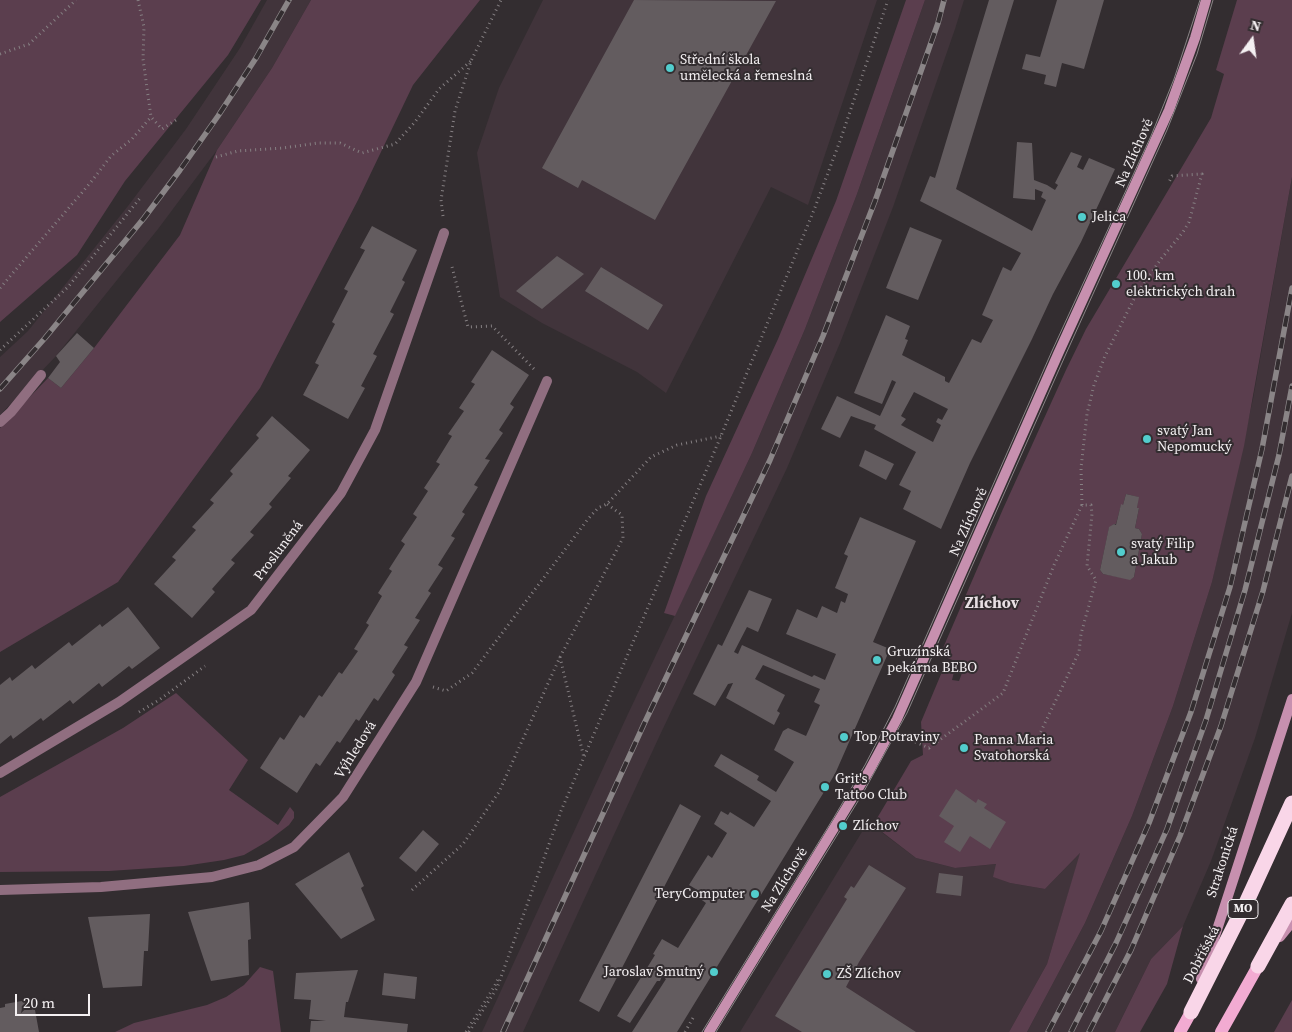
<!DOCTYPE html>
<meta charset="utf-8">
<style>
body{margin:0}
#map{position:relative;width:1292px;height:1032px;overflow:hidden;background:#332d30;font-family:"Source Serif 4",serif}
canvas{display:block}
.north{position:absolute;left:1227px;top:15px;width:50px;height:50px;-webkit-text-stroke:4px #332d30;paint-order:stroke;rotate:14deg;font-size:14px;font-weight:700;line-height:20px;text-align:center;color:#f4f0f2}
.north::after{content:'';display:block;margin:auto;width:18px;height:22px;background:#f4f0f2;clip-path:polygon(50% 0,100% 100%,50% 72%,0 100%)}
.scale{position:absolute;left:15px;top:994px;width:75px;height:22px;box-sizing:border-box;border:2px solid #f4f0f2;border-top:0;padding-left:6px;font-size:15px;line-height:18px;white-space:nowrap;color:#f4f0f2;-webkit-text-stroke:4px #332d30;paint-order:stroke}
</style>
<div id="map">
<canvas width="1292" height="1032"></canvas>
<div class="north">N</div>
<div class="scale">20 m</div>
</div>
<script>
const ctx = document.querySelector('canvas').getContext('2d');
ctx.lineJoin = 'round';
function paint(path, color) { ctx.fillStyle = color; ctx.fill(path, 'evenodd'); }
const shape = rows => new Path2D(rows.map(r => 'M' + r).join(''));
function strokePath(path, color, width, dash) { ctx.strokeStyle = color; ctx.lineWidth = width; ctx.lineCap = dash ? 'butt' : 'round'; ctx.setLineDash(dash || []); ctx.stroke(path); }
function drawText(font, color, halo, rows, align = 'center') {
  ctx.font = font + ' "Source Serif 4",serif'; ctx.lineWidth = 4; ctx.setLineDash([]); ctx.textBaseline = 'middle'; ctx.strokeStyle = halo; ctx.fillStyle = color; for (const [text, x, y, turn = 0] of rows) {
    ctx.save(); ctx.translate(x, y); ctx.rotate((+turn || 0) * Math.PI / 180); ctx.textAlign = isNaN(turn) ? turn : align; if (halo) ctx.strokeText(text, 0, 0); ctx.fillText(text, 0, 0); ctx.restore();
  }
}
paint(shape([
 [267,0,311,0,272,68,217,150,158,229,56,356,0,415,0,357,28,331,128,206,186,129,240,48],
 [543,0,877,0,808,205,771,187,666,393,637,372,542,323,500,297,477,153,499,88],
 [925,0,964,0,955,29,893,207,840,343,787,468,659,737,523,1032,482,1032,627,716,752,453,805,329,857,194],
 [1292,177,1292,613,1255,738,1211,861,1183,926,1151,959,1115,1032,1027,1032,1085,923,1132,816,1173,706,1212,582,1253,399],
 [868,822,916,858,955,868,997,864,994,877,1010,883,1045,889,1081,852,1047,964,1009,1032,740,1032]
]), '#41343b');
paint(shape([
 [0,0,261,0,228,55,125,181,77,255,0,322],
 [311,0,480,0,413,85,358,200,260,388,118,582,0,652,0,428,48,378,61,388,94,348,180,235,217,150,272,68],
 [906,0,925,0,857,194,805,329,752,453,675,616,664,613,706,496,778,339,836,201],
 [1237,0,1292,0,1292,177,1244,446,1212,582,1173,706,1132,816,1085,923,1027,1032,1009,1032,1047,964,1080,853,1045,889,1010,883,993,877,996,864,955,868,916,858,873,825,911,761,923,755,921,722,944,667,954,672,952,680,959,681,965,665,940,655,1003,509,1066,370,1086,329,1211,118,1224,74,1216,70],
 [1126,494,1138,497,1137,508,1139,508,1135,528,1139,529,1142,534,1134,577,1130,579,1103,574,1100,570,1109,528,1114,524,1116,524,1121,505,1123,505],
 [176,693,248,760,229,790,278,825,290,807,294,812,294,818,289,825,268,841,244,855,224,860,184,866,109,871,0,872,0,797,123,728],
 [1183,926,1167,984,1140,1032,1115,1032,1151,959],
 [260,967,273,971,281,1032,115,1032,134,1023,207,1005,226,997,244,985],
 [1292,1000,1292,1032,1274,1032]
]), '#5b3e4e');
paint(shape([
 [634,0,776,1,655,220,582,180,578,188,542,168],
 [989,0,1014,0,956,189,1032,231,1046,200,1041,197,1043,192,1035,189,1035,200,1013,198,1017,142,1032,143,1034,180,1047,185,1055,190,1058,185,1055,183,1071,152,1082,156,1077,167,1083,170,1089,158,1115,169,1081,242,1053,294,1032,339,970,463,941,529,903,509,911,491,899,485,916,452,874,429,876,425,851,416,840,438,821,429,837,396,880,416,896,382,892,380,882,404,854,393,886,315,910,326,905,339,908,340,902,355,945,377,945,381,949,383,972,339,981,343,993,320,982,315,1003,267,1011,271,1021,253,920,201,930,176,935,178],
 [914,392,948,409,942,420,938,418,936,422,941,425,933,442,901,425,906,419,901,416],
 [1057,0,1104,0,1084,69,1062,63,1056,87,1044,84,1046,75,1022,69,1026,54,1040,57],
 [372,226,417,250,402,280,405,282,390,312,394,314,373,354,377,356,361,386,365,388,348,419,303,395,319,365,315,363,335,324,332,322,348,291,344,289,365,250,360,248],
 [910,227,942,240,918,300,886,288],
 [557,256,584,274,542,309,516,291],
 [601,267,663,305,648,330,585,291],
 [77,333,94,348,61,388,48,378,60,362,56,356],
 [492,350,529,375,510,404,514,407,499,430,503,433,485,459,490,460,474,485,478,487,462,512,465,514,451,536,455,538,438,565,443,568,428,591,431,593,415,618,420,620,404,645,408,647,392,672,395,675,378,701,374,698,359,721,356,719,340,743,337,741,320,766,316,763,297,793,260,768,280,737,284,740,300,715,304,718,319,695,322,697,339,672,342,674,358,651,354,649,369,625,366,623,382,596,378,593,392,571,389,569,405,544,401,541,417,517,413,514,428,491,424,488,440,464,436,462,452,436,448,434,464,411,459,408,475,384,471,382],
 [272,416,310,450,288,476,291,478,269,504,272,507,250,532,254,535,231,560,235,563,212,589,215,592,192,618,154,584,176,560,172,557,196,530,192,527,214,503,210,500,233,474,230,471,259,438,256,435],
 [865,450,894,464,886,480,859,466],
 [1126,494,1139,497,1137,508,1139,508,1135,528,1139,529,1142,534,1134,577,1130,580,1103,574,1100,570,1109,527,1114,524,1116,525,1121,504,1123,505],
 [860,517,916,541,873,642,890,649,835,774,677,1032,632,1032,666,979,662,976,660,981,657,981,630,1023,617,1016,655,955,653,954,662,939,678,948,706,903,699,898,699,891,689,885,708,855,712,858,727,833,714,824,721,811,728,815,730,812,754,827,771,801,714,766,721,754,759,776,757,780,776,792,794,762,774,750,783,731,788,728,806,736,820,705,814,702,820,689,763,665,755,679,785,695,777,711,780,713,774,725,726,698,733,683,728,684,715,706,693,694,718,644,722,646,749,590,772,599,758,632,747,627,734,652,738,654,742,645,812,677,814,675,825,680,836,654,786,634,797,609,817,618,822,606,837,613,841,601,845,603,848,594,835,588,848,556,844,554],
 [128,607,160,648,132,669,129,666,102,687,99,683,73,704,70,700,43,721,41,718,13,739,11,735,0,744,0,685,10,677,12,681,32,665,35,669,69,642,72,646,100,624,102,627],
 [956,789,976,803,978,799,987,804,984,808,1006,822,990,849,970,836,960,852,944,842,954,826,939,816],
 [680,804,701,816,599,1012,579,1001],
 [423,830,439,844,416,872,399,858],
 [349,852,364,886,361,888,375,920,341,939,295,884],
 [869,865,906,888,859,962,846,987,916,1032,802,1032,775,1016,847,899,844,897,851,886,854,888],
 [939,873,963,876,961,896,936,893],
 [249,902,251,939,248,940,249,975,211,981,188,912],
 [150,914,148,951,144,951,142,986,103,988,88,917],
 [358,970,348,1002,346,1002,344,1017,408,1024,407,1032,310,1032,311,1021,326,1021,309,1019,311,1000,294,999,296,973],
 [384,973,417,977,415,999,382,995],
 [33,999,39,1032,0,1032,0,1008,5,1007,5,1004]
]), '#635c5f');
strokePath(shape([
 [138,0,144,27,143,59,151,117,162,129,176,120],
 [0,54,29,44,76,0],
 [216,157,238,151,283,148,318,143,340,143,362,153,395,144,415,122,439,89,471,61],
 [443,216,441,200,455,111,471,61,501,0],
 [452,267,468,327,492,326,534,369],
 [0,288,91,182,111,156,132,139,151,117],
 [0,350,68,287,141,197],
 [1082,505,1081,468,1087,414,1094,385,1105,356,1136,295,1161,259,1183,232,1189,222,1202,174,1172,176,1169,182,1167,182],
 [560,657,584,758],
 [942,664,943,662,956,667],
 [433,687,446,691,472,673,588,519,598,508,607,504,651,457,677,445,721,436],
 [139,712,159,700,205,666],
 [906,738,929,748,1003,693,1054,565,1082,505,1091,505,1092,514,1087,566,1096,580,1081,634,1079,652,1033,748],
 [412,890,463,844,499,792,560,657,623,538,622,515,607,504],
 [466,1032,494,987,499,977],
 [469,1032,497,988,561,811,721,436,814,210,840,141,888,0],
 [685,1032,693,1018]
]), '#868083', 3, [1, 4]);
strokePath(shape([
 [0,422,11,412,41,375]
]), '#906e80', 10);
strokePath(shape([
 [0,773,119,702,251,610,341,493,375,430,444,233],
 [0,890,101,887,212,877,259,865,294,847,343,797,416,682,547,381]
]), '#906e80', 10);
strokePath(shape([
 [1280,937,1292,922],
 [1201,979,1292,699],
 [709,1032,869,771,897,719,1058,354,1169,110,1195,38,1206,0]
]), '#c790af', 10);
strokePath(shape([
 [1180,1032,1191,1012],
 [1221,1032,1258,966]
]), '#f2abd2', 12);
strokePath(shape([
 [1258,966,1292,904],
 [1191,1012,1247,901,1292,803]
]), '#f9d6e8', 15);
strokePath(shape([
 [702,1032,833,819,865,765,895,707,1052,351,1151,136,1174,79,1200,0],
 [716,1032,863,793,907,713,1065,356,1167,130,1197,54,1213,0]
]), '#8a8587', 1);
const rail = shape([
 [0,389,45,338,144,218,180,170,218,116,256,58,289,0],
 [503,1032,644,724,770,460,823,336,875,201,938,23,944,0],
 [1048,1032,1101,931,1149,823,1191,712,1230,587,1262,449,1292,288],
 [1071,1032,1116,943,1167,829,1206,720,1245,590,1279,455,1292,386],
 [1089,1032,1131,950,1180,836,1221,726,1263,591,1292,476]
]);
strokePath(rail, '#8a8587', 5.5);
strokePath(rail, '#332d30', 4, [11]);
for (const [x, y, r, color] of [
 [670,68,5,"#52cdcd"],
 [1082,217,5,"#52cdcd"],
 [1116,284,5,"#52cdcd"],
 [1147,439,5,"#52cdcd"],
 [1121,552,5,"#52cdcd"],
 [877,660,5,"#52cdcd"],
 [844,737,5,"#52cdcd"],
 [964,748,5,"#52cdcd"],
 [825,787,5,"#52cdcd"],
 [843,826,5,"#52cdcd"],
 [755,894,5,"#52cdcd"],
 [714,972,5,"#52cdcd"],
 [827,974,5,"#52cdcd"]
]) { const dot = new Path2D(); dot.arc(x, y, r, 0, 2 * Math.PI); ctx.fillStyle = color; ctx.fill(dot); strokePath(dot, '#332d30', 2); }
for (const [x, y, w] of [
 [1243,909,30]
]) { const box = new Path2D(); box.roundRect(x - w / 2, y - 9.5, w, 19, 4); ctx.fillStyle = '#332d30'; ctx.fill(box); strokePath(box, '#f4f0f2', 1); }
drawText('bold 12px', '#f4f0f2', null, [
 ["MO",1243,909]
]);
drawText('14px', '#f4f0f2', '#332d30', [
 ["Střední škola",680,60],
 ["umělecká a řemeslná",680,76],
 ["Jelica",1092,217],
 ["100. km",1126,276],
 ["elektrických drah",1126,292],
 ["svatý Jan",1157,431],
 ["Nepomucký",1157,447],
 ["svatý Filip",1131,544],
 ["a Jakub",1131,560],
 ["Gruzínská",887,652],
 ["pekárna BEBO",887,668],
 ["Top Potraviny",854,737],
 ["Panna Maria",974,740],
 ["Svatohorská",974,756],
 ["Grit's",835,779],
 ["Tattoo Club",835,795],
 ["Zlíchov",853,826],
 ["TeryComputer",745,894,"right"],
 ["Jaroslav Smutný",704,972,"right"],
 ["ZŠ Zlíchov",837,974]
], 'left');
drawText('14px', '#f4f0f2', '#332d30', [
 ["Na Zlíchově",1135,153,-66],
 ["Na Zlíchově",969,522,-66],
 ["Prosluněná",279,551,-53],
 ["Výhledová",356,750,-58],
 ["Strakonická",1223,862,-72],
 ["Na Zlíchově",785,880,-58],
 ["Dobříšská",1202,955,-63]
]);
drawText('bold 16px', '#e8e0e4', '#332d30', [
 ["Zlíchov",992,604]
]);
</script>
